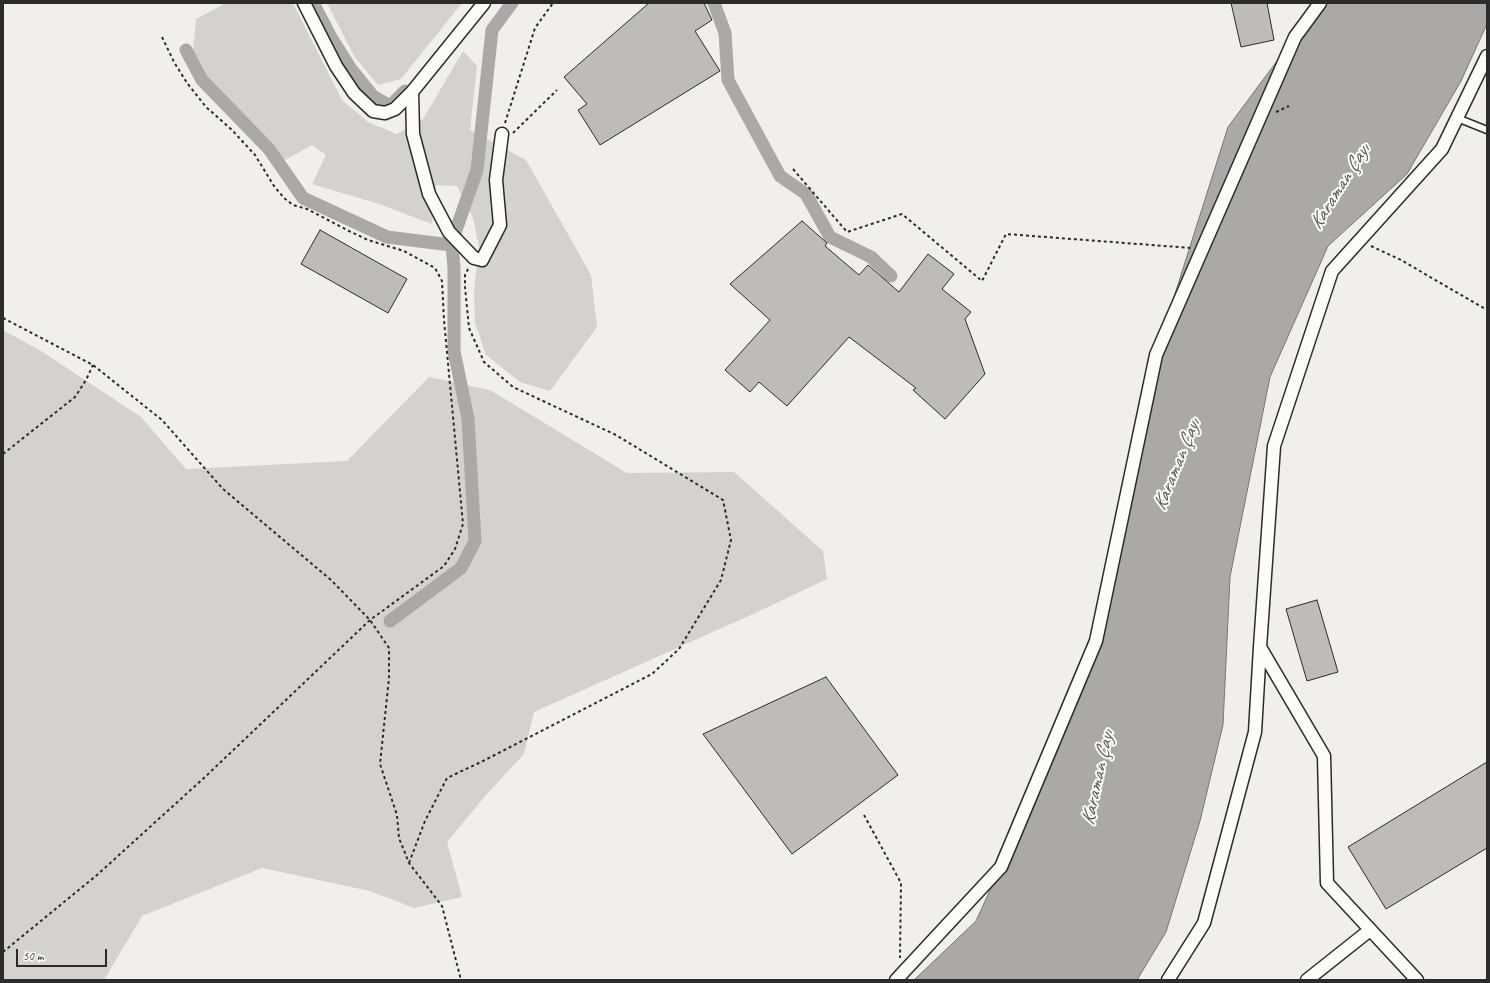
<!DOCTYPE html>
<meta charset="utf-8">
<style>
body{margin:0}
#map{position:relative;width:1490px;height:983px;overflow:hidden;background:#f0efeb;font-family:Caveat,sans-serif}
canvas{display:block}
.frame{position:absolute;inset:0;border:4px solid #2b2b2b;pointer-events:none}
.scale{position:absolute;left:16px;top:949px;width:91px;height:18px;box-sizing:border-box;border:2px solid #2b2b2b;border-top:0;padding-left:5px;font-size:12px;line-height:14px;white-space:nowrap;color:#2b2b2b;-webkit-text-stroke:3px #fdfcf7;paint-order:stroke}
</style>
<div id="map">
<canvas width="1490" height="983"></canvas>
<div class="frame"></div>
<div class="scale">50 m</div>
</div>
<script>
const ctx = document.querySelector('canvas').getContext('2d');
ctx.lineJoin = 'round';
function paint(path, color) { ctx.fillStyle = color; ctx.fill(path, 'evenodd'); }
const shape = rows => new Path2D(rows.map(r => 'M' + r).join(''));
function strokePath(path, color, width, dash) { ctx.strokeStyle = color; ctx.lineWidth = width; ctx.lineCap = dash ? 'butt' : 'round'; ctx.setLineDash(dash || []); ctx.stroke(path); }
function drawText(font, color, halo, rows, align = 'center') {
  ctx.font = font + ' Caveat,sans-serif'; ctx.lineWidth = 4; ctx.setLineDash([]); ctx.textBaseline = 'middle'; ctx.strokeStyle = halo; ctx.fillStyle = color; for (const [text, x, y, turn = 0] of rows) {
    ctx.save(); ctx.translate(x, y); ctx.rotate((+turn || 0) * Math.PI / 180); ctx.textAlign = isNaN(turn) ? turn : align; if (halo) ctx.strokeText(text, 0, 0); ctx.fillText(text, 0, 0); ctx.restore();
  }
}
paint(shape([
 [226,3,293,3,342,100,368,122,397,134,423,119,463,51,477,66,470,130,526,160,591,275,597,327,550,391,520,382,486,355,475,323,474,290,479,247,473,218,457,186,436,185,432,224,379,204,312,184,326,155,312,145,285,160,207,76,193,51,196,19],
 [327,3,462,3,401,79,378,85,354,56],
 [3,330,41,351,141,417,186,469,347,461,429,377,490,390,627,473,734,472,823,551,827,579,753,614,534,712,524,754,486,795,447,842,462,897,414,908,370,891,262,868,142,916,104,980,3,980]
]), '#d3d2cf');
const water = shape([
 [1320,3,1487,3,1487,24,1461,81,1407,174,1328,246,1270,377,1230,577,1223,725,1200,821,1166,932,1137,980,914,980,976,921,1090,670,1146,385,1228,127,1320,3]
]);
paint(water, '#aaa9a7');
strokePath(water, '#777775', 1);
strokePath(shape([
 [313,3,332,39,351,69,373,96,390,106,405,91],
 [714,3,725,33,728,80,780,176,806,194,830,237,871,257,891,276],
 [186,50,202,80,269,149,303,198,387,237,451,245],
 [456,230,477,170,492,30,512,3],
 [390,621,461,568,475,541,468,419,454,351,454,268,452,245]
]), '#aaa9a7', 13);
const building = shape([
 [649,3,704,3,712,20,695,31,720,71,600,145,578,110,587,104,564,77,649,3],
 [1231,3,1267,3,1274,40,1241,47,1231,3],
 [802,221,827,243,825,246,859,275,868,265,899,292,928,254,954,274,942,289,971,312,965,319,985,374,945,419,913,390,916,388,849,337,787,406,759,382,750,392,725,370,770,320,730,284,802,221],
 [320,230,407,279,388,313,301,264,320,230],
 [1317,600,1338,672,1307,681,1286,609,1317,600],
 [826,677,898,775,792,854,703,734,826,677],
 [1487,762,1487,848,1386,909,1348,847,1487,762]
]);
paint(building, '#bdbcb8');
strokePath(building, '#2b2b2b', 1);
const lane = shape([
 [1457,118,1487,130]
]);
const street = shape([
 [304,3,336,66,354,93,373,111,385,113,395,109,412,92,484,3],
 [412,92,413,134,429,194,449,232,474,258,482,260,500,225,496,180,502,134],
 [896,980,1001,867,1096,641,1156,355,1295,37,1320,3],
 [1168,980,1204,923,1255,732,1260,647],
 [1307,980,1370,930],
 [1417,980,1327,883,1324,756,1260,647,1274,446,1332,271,1442,149,1487,56]
]);
strokePath(lane, '#2b2b2b', 9);
strokePath(street, '#2b2b2b', 15);
strokePath(shape([
 [1276,112,1289,106],
 [505,123,535,28,553,3],
 [513,133,557,90],
 [793,169,847,232,902,214,982,281,1006,234,1191,248],
 [1371,246,1401,260,1487,310],
 [3,318,93,365,162,420,223,489,331,580,370,620,389,648,389,678,380,764,397,815,399,838,409,863,442,906,461,980],
 [3,454,75,397,86,380,93,365],
 [864,815,901,883,900,958],
 [409,863,425,821,447,778,483,761,652,674,679,649,721,580,731,540,723,500,616,435,513,387,484,362,469,328,465,287,465,275,469,267],
 [3,952,97,875,205,777,370,620,444,566,455,549,463,524,444,320,442,281,435,268,404,251,368,240,349,231,307,209,293,205,284,198,274,186,255,155,232,130,206,107,187,83,174,62,162,37]
]), '#2b2b2b', 2, [3, 3]);
strokePath(lane, '#fdfcf7', 6);
strokePath(street, '#fdfcf7', 12);
drawText('italic 20px', '#575756', '#fdfcf7', [
 ["Karaman Çayı",1340,187,-58],
 ["Karaman Çayı",1177,465,-68],
 ["Karaman Çayı",1098,778,-78]
]);
</script>
